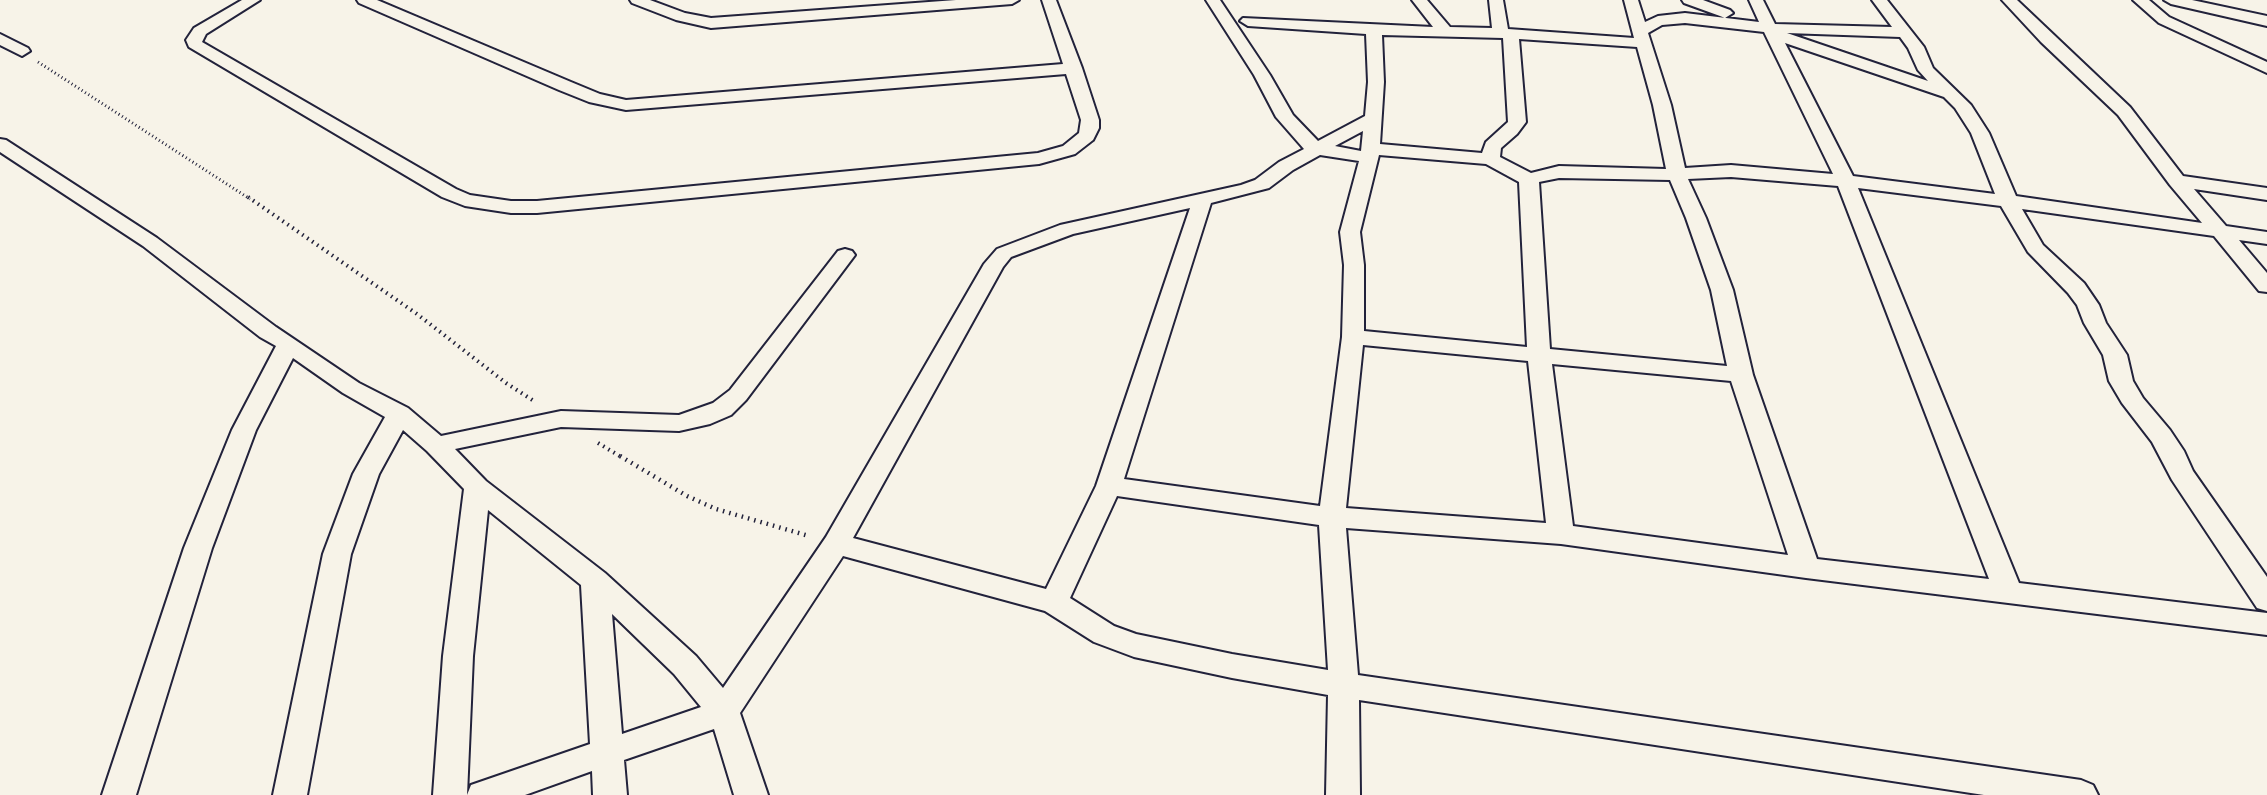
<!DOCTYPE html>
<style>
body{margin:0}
canvas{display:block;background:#f7f3e8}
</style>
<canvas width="2267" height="795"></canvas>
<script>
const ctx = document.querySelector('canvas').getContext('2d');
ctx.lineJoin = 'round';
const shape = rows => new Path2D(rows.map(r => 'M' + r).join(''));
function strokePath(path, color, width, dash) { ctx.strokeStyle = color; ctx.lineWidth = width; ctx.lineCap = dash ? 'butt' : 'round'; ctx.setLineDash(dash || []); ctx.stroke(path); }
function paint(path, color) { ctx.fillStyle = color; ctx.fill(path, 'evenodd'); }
const street = shape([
 [242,0,260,0,206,34,202,42,456,189,470,195,511,201,537,201,1038,153,1063,146,1079,133,1081,120,1066,74,626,110,589,102,559,90,359,3,357,0,377,0,571,82,600,94,626,100,1063,64,1042,0,1056,0,1082,68,1099,120,1099,128,1093,140,1075,154,1039,164,537,213,511,213,465,206,442,197,189,47,186,40,194,28,242,0],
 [630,0,650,0,685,13,711,18,956,0,1019,0,1012,4,711,28,676,20,632,3,630,0],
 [1206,0,1220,0,1270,75,1293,115,1318,141,1365,116,1368,82,1366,34,1248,26,1240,21,1243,18,1433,27,1412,0,1427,0,1450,27,1492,28,1489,0,1503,0,1508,29,1634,38,1624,0,1638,0,1645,22,1658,16,1685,13,1759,22,1749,0,1763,0,1775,24,1892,27,1872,0,1887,0,1924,47,1933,68,1971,105,1989,133,2016,196,2202,223,2170,185,2118,115,2041,42,2002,0,2017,0,2130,107,2183,176,2267,188,2267,200,2194,189,2226,226,2267,232,2267,244,2239,240,2267,273,2267,292,2259,291,2214,236,2022,209,2043,245,2084,283,2099,305,2106,323,2127,355,2133,381,2143,398,2170,430,2184,451,2193,471,2267,577,2267,611,2257,608,2172,480,2152,442,2122,403,2109,381,2103,355,2084,323,2077,305,2068,293,2028,252,2001,206,1858,188,2019,583,2267,613,2267,635,1806,578,1561,544,1346,528,1358,675,2081,780,2093,785,2098,795,1984,795,1359,700,1360,795,1326,795,1328,695,1232,678,1134,657,1094,642,1045,611,843,556,740,713,768,795,734,795,714,729,624,760,627,795,593,795,592,771,525,795,433,795,443,656,464,489,427,451,403,430,379,474,351,554,307,795,273,795,323,554,353,474,385,417,343,393,293,358,256,430,212,548,136,795,102,795,184,548,232,430,276,346,260,337,143,246,0,152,0,139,6,140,157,238,276,327,359,383,408,408,441,436,561,411,679,415,713,403,730,390,838,251,845,249,852,251,855,255,852,259,746,400,731,415,710,424,679,431,561,427,455,449,486,481,605,573,696,656,723,688,826,537,984,264,997,249,1060,225,1241,185,1255,180,1279,162,1304,149,1276,117,1254,75,1206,0],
 [1685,23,1764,32,1833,174,1731,165,1685,168,1671,105,1648,33,1662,25,1685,23],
 [1787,33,1900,37,1908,48,1918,70,1928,81,1787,33],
 [1382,35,1503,38,1508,122,1486,142,1482,153,1380,144,1384,82,1382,35],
 [1519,39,1637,47,1653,105,1666,169,1559,166,1531,173,1500,157,1501,148,1517,134,1526,122,1519,39],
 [1785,43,1944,97,1955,108,1971,133,1995,194,1853,176,1785,43],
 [1363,131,1361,151,1335,146,1363,131],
 [1320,155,1359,161,1340,232,1344,265,1342,337,1320,506,1124,479,1211,203,1269,188,1293,170,1320,155],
 [1379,155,1486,164,1519,182,1527,347,1364,331,1364,265,1360,232,1379,155],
 [1731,177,1838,186,1989,579,1817,559,1753,375,1733,290,1706,218,1688,179,1731,177],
 [1559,178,1670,180,1686,218,1711,290,1727,366,1550,349,1539,182,1559,178],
 [1190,208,1096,486,1046,589,853,538,1003,267,1011,257,1073,234,1190,208],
 [1363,345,1528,361,1546,523,1346,508,1363,345],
 [1552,364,1731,381,1788,555,1573,526,1552,364],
 [1117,496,1319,525,1328,670,1232,654,1136,634,1114,626,1070,598,1117,496],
 [488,510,581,585,590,744,471,785,467,795,473,656,488,510],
 [612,614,674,674,701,707,622,734,612,614],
 [1682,0,1703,0,1730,10,1733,13,1725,18,1720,16,1684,3,1682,0],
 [2133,0,2149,0,2169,17,2267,62,2267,73,2159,23,2133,0],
 [2164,0,2192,0,2267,16,2267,26,2171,4,2164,0],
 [0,34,28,48,30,51,22,56,0,45,0,34]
]);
strokePath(street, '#22223b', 4);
strokePath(shape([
 [38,62,250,199]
]), '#22223b', 3, [1, 3]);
strokePath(shape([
 [248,197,417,314,506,383,534,401],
 [598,443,623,458]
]), '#22223b', 4, [1.5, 4.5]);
strokePath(shape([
 [620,456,687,496,716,509,809,536]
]), '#22223b', 4.5, [1.5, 5]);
paint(street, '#f7f3e8');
</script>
